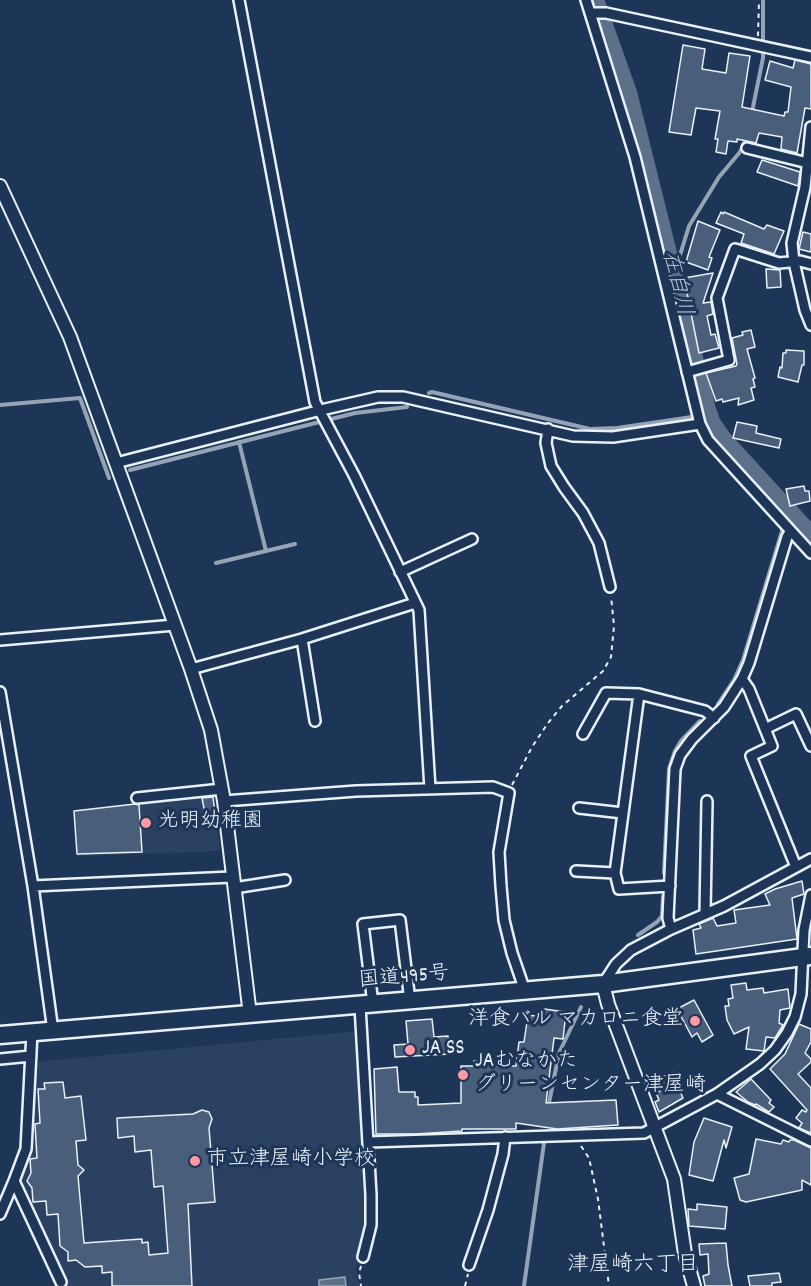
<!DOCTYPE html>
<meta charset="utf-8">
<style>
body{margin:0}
canvas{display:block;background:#1d3557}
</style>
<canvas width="811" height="1286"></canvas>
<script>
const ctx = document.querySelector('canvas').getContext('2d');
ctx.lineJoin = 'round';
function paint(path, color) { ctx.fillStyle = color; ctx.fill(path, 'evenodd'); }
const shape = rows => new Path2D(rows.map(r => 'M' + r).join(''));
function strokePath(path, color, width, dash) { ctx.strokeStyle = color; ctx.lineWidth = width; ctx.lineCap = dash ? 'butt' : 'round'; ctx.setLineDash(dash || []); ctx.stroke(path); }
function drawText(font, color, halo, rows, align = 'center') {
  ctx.font = font + ' Dekko,"Klee One",sans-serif'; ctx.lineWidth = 6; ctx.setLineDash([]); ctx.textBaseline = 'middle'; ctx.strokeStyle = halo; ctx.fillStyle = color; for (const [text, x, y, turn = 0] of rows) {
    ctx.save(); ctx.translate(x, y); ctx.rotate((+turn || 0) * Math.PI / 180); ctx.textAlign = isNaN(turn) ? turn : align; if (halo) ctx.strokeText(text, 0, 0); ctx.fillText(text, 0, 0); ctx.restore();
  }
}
paint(shape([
 [213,794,220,851,77,856,73,810],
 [359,1031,368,1224,356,1270,359,1286,68,1286,22,1190,21,1174,29,1149,35,1062]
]), '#2a4162');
const water = shape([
 [345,1277,346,1286,319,1286,319,1280,345,1277]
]);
paint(water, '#5d7089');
strokePath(water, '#95a4b5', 1.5);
strokePath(shape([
 [752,112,763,58,763,0],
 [673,278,689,226,719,177,740,152,747,137],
 [429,393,432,392,590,429,617,428,692,417],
 [0,405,80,398,109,478],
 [239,442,266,551],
 [130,470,355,413,407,407],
 [216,563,295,544],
 [718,704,734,680,743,660,782,531],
 [664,873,669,769,675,751,681,741,700,721],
 [638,935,657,922,662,916,663,896],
 [548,1108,559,1053,581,1007],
 [524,1286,544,1143]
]), '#95a4b5', 4);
strokePath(shape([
 [593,0,626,93,705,410,710,424,721,440,811,538]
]), '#5d7089', 22);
const building = shape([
 [683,45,705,49,702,69,726,73,729,53,750,56,742,107,784,116,785,112,788,112,791,87,765,80,770,61,793,68,795,60,811,64,811,109,805,108,797,153,781,149,782,137,759,133,756,143,737,139,737,142,728,141,726,154,716,152,718,139,715,139,720,111,696,108,691,135,669,132,683,45],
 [762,160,800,172,798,186,757,172,762,160],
 [721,212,723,214,724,212,764,229,767,225,784,231,774,254,741,243,744,234,716,223,721,212],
 [698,221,720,230,709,257,712,258,708,270,686,262,698,221],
 [803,232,811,234,811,252,799,249,803,232],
 [766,269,780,270,781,287,767,288,766,269],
 [713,273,703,303,711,302,713,314,707,316,711,335,715,334,719,348,699,353,684,278,713,273],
 [751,330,755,347,747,349,755,378,753,379,755,387,751,388,754,400,738,405,739,398,723,402,722,399,716,401,706,373,736,366,737,364,732,338,743,335,742,332,751,330],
 [786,350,804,351,804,365,802,365,798,382,778,377,780,367,782,368,783,353,786,353,786,350],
 [737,422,757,426,756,433,781,439,779,448,733,438,737,422],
 [804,486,805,491,809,491,810,501,790,506,786,489,804,486],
 [213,797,215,813,205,814,202,798,213,797],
 [135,804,139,805,142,852,77,854,74,811,135,804],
 [802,881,804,894,792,898,797,939,696,954,693,930,701,928,699,924,713,918,717,926,736,923,734,910,770,905,765,894,775,889,802,881],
 [746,983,747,990,763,988,764,993,788,989,790,1008,780,1010,779,1023,783,1025,775,1038,766,1037,764,1051,746,1049,749,1027,734,1034,727,1020,725,1006,729,1006,728,999,733,998,731,985,746,983],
 [694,1000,713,1035,702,1042,697,1033,692,1037,677,1009,694,1000],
 [544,1009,566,1012,563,1039,554,1038,546,1103,616,1100,618,1125,557,1129,516,1123,516,1129,462,1129,462,1131,416,1134,376,1134,374,1069,397,1067,399,1092,415,1092,415,1097,418,1097,418,1105,461,1103,461,1066,474,1066,474,1061,493,1061,493,1066,516,1066,519,1042,524,1042,528,1015,543,1017,544,1009],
 [432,1019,434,1037,448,1036,450,1054,395,1057,394,1045,408,1044,406,1021,432,1019],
 [799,1024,811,1029,811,1042,805,1053,811,1059,811,1062,798,1074,811,1088,811,1133,799,1128,802,1123,796,1118,802,1110,806,1112,807,1110,770,1069,785,1054,799,1024],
 [674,1072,682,1090,680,1091,683,1098,659,1112,655,1102,659,1100,656,1093,660,1091,655,1080,674,1072],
 [751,1079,771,1100,769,1103,774,1107,769,1112,756,1104,755,1105,748,1102,736,1092,751,1079],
 [63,1082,65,1098,81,1096,86,1140,76,1141,78,1165,84,1170,78,1176,84,1243,142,1239,142,1243,148,1242,149,1255,168,1253,163,1186,154,1187,151,1150,135,1152,134,1136,118,1138,117,1118,193,1114,202,1110,209,1112,212,1119,209,1128,215,1202,188,1204,192,1286,112,1286,112,1272,102,1273,102,1266,85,1267,76,1260,68,1261,68,1252,60,1246,58,1214,47,1215,46,1201,33,1202,32,1188,27,1181,31,1173,30,1159,37,1158,35,1124,40,1123,38,1089,45,1089,44,1083,63,1082],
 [704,1118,732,1127,726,1148,724,1140,713,1181,689,1175,694,1142,704,1118],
 [756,1139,781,1144,783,1140,789,1142,790,1140,794,1140,811,1148,811,1185,802,1180,802,1190,746,1202,740,1200,734,1178,749,1174,756,1139],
 [697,1204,727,1207,725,1229,689,1226,688,1209,697,1210,697,1204],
 [726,1243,728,1265,732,1286,705,1286,703,1276,709,1274,708,1254,700,1255,699,1244,726,1243],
 [779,1273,781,1282,772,1283,772,1286,750,1286,748,1276,779,1273]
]);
paint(building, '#495e7a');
strokePath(building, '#e8f1f8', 1.5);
const minor = shape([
 [239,0,315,402,354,475,419,610,430,789],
 [586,0,635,157,700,424,708,440,811,553],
 [590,13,606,13,811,57],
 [811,127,805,187,792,243,794,262,805,310,811,325],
 [747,148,808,163],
 [687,372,729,360,717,298,735,249,779,263,800,261,811,264],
 [548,429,546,443,551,466,564,487,583,513,599,543,610,587],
 [116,463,321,410,378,397,403,397,573,436,613,437,700,424],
 [400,572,472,539],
 [302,639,315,721],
 [0,640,175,625],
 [191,669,302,639,415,603],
 [742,679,749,689,772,746,751,756,796,867],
 [0,692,33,886,53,1031],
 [639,694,615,873,619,889,670,886],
 [765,729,796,714,811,746],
 [583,734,606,693,639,694,705,711,714,718],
 [137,798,222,789],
 [224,801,356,791,493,787,509,793,499,852,501,886,504,920,512,953,525,991],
 [579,808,623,813],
 [576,871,615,873],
 [33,886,232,877],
 [234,888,285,880],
 [705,913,707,801],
 [671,929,668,918,675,769,680,755,692,739,724,707,742,679,749,663,787,537,790,532],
 [603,984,616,964,631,950,671,929,724,906,811,859],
 [373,1004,363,924,400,920,410,1001],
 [360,1006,371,1195,371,1225,363,1257],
 [32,1032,26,1149,14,1181,61,1282],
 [0,1059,31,1056],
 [717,1094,811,1141],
 [369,1142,644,1133,717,1094,760,1064,775,1050,787,1033,795,1017,801,994,804,930,811,895],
 [0,1214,14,1181],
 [469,1265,488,1210,503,1154,505,1137]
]);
const tertiary = shape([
 [0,186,70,337,191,669,211,730,224,801,250,1015],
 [603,984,608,1004,674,1179,685,1254,694,1286]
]);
const trunk = shape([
 [0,1035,603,984,811,956]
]);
strokePath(minor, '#e8f1f8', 14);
strokePath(tertiary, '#e8f1f8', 16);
strokePath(trunk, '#e8f1f8', 21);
strokePath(shape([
 [758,36,759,0],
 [512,785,532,747,548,723,562,706,603,671,611,657,614,626,611,596],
 [581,1146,589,1158,598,1199,609,1286],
 [361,1266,359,1273,361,1286],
 [465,1286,468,1274]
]), '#e8f1f8', 2, [4.5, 4.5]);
strokePath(minor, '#1d3557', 9);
strokePath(tertiary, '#1d3557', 12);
strokePath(trunk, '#1d3557', 16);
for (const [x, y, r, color] of [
 [146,823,6,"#ff9aa2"],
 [695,1021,6,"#ff9aa2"],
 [410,1050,6,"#ff9aa2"],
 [463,1075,6,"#ff9aa2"],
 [195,1161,6,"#ff9aa2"]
]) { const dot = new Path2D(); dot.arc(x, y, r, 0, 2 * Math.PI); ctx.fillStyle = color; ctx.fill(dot); strokePath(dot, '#1d3557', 2); }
drawText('21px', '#e8f1f8', '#1d3557', [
 ["光明幼稚園",158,823],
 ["洋食バル マカロニ食堂",683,1021,"right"],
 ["JA SS",422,1050],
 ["JAむなかた",475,1063],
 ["グリーンセンター津屋崎",475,1087],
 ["市立津屋崎小学校",207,1161]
], 'left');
drawText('21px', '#e8f1f8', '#1d3557', [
 ["国道495号",404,979,-5]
]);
drawText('italic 22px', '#b7c4d1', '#1d3557', [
 ["在自川",675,284,76]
]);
drawText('22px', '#e8f1f8', '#1d3557', [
 ["津屋崎六丁目",633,1267]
]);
</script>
